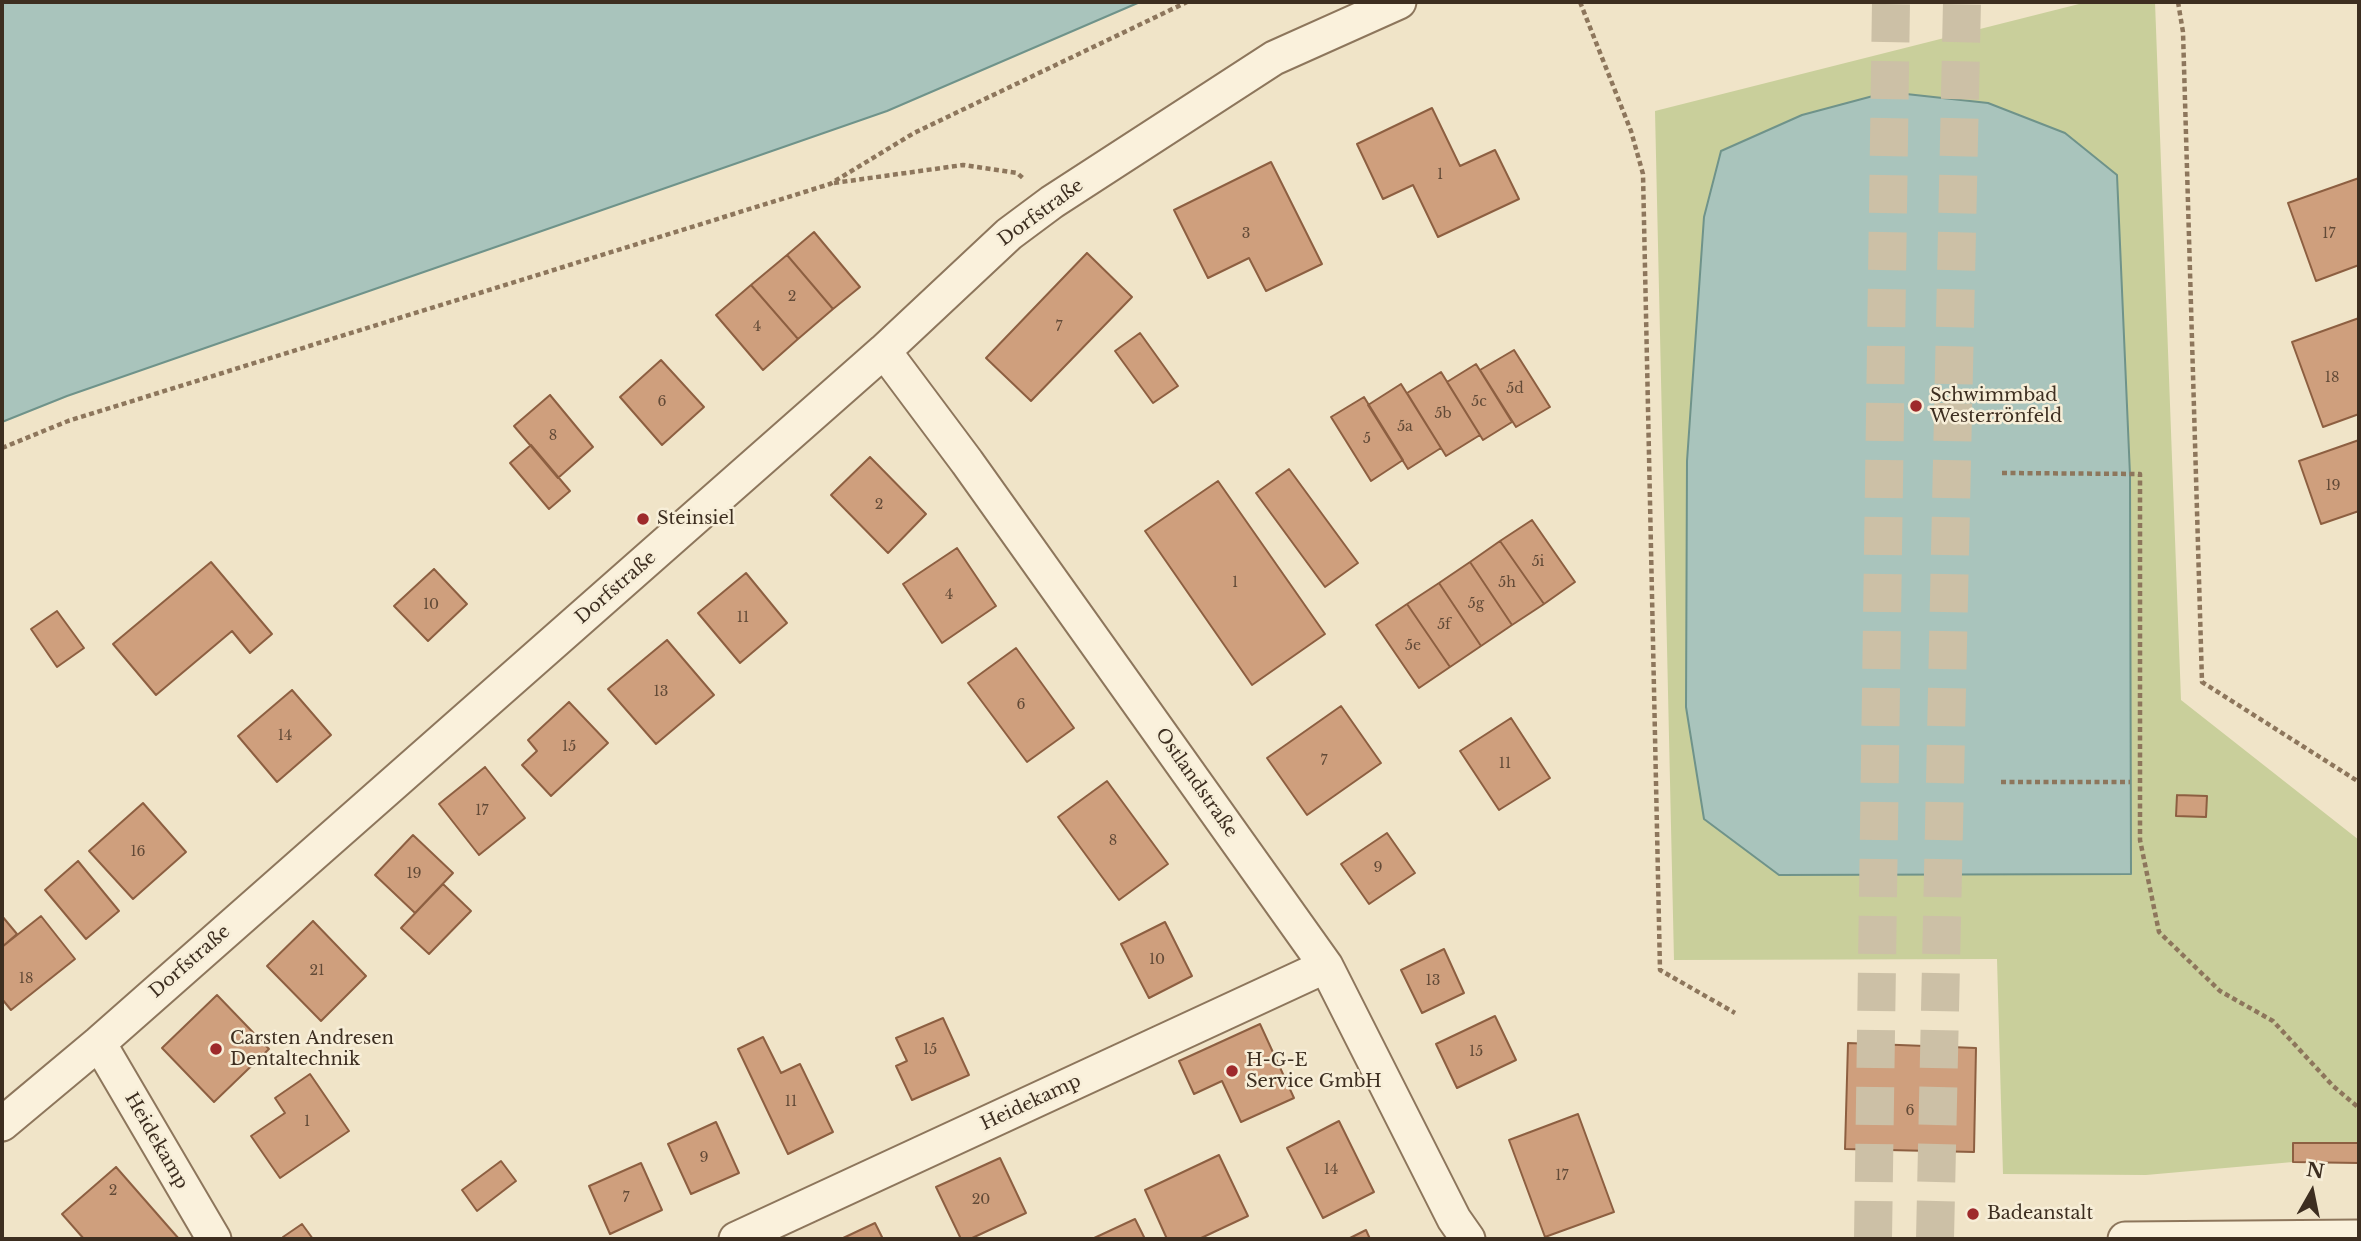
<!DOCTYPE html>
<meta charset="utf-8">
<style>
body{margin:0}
#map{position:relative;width:2361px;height:1241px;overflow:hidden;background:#f0e4c8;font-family:"Libre Baskerville",serif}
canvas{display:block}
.frame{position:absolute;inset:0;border:4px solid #3d2e20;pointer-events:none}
.north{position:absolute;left:2277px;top:1157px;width:70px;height:70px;-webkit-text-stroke:5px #f7eed8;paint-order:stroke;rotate:9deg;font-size:19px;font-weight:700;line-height:28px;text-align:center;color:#3d2e20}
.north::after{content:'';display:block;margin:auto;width:24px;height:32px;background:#3d2e20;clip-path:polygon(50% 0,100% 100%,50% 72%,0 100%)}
</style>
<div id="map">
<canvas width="2361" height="1241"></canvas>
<div class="frame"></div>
<div class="north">N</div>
</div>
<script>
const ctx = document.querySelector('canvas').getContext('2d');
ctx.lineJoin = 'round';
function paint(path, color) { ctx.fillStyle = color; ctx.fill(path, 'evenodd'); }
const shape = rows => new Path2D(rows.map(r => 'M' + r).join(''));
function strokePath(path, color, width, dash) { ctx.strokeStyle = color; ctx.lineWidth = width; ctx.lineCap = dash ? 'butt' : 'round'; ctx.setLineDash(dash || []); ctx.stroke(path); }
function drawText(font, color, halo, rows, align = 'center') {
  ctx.font = font + ' "Libre Baskerville",serif'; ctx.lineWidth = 5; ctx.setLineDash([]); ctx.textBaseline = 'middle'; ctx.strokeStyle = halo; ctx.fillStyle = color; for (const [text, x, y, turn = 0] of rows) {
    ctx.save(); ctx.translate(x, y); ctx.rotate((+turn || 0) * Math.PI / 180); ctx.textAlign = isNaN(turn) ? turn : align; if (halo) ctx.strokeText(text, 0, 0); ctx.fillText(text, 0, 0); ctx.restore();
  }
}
paint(shape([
 [2087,2,2155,2,2181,700,2359,840,2359,1163,2293,1162,2146,1175,2003,1174,1997,959,1674,960,1655,111]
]), '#c9cf9b');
const water = shape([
 [2,2,1140,2,887,111,67,396,2,422,2,2],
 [1888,92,1988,103,2065,133,2117,175,2130,475,2131,874,1779,875,1704,819,1686,707,1687,461,1704,217,1721,151,1802,115,1888,92]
]);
paint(water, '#a9c4bc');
strokePath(water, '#6f938a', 2);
const building = shape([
 [1432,108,1460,166,1495,150,1519,199,1438,237,1413,185,1383,199,1357,144,1432,108],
 [1271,162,1322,264,1266,291,1249,258,1208,278,1174,210,1271,162],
 [2359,178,2359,265,2316,281,2288,203,2359,178],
 [814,232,860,287,833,309,787,255,814,232],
 [1087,253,1132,297,1031,401,986,358,1087,253],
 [787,255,833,309,798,339,751,285,787,255],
 [751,285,798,339,763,370,716,315,751,285],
 [2359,318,2359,414,2323,427,2292,342,2359,318],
 [1140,333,1178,386,1153,403,1115,351,1140,333],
 [1514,350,1550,407,1516,427,1480,370,1514,350],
 [661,360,704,407,662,445,620,397,661,360],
 [1476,364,1512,422,1483,440,1447,382,1476,364],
 [1441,372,1480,435,1446,456,1407,393,1441,372],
 [1401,384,1441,448,1408,469,1368,405,1401,384],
 [550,395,593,447,558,478,514,426,550,395],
 [1364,397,1403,460,1371,481,1331,417,1364,397],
 [2359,440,2359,511,2321,524,2299,461,2359,440],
 [531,445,570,491,549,509,510,463,531,445],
 [870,457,926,514,888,553,831,495,870,457],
 [1289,469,1358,563,1325,587,1256,493,1289,469],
 [1218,481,1325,634,1252,685,1145,531,1218,481],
 [1532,520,1575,582,1544,604,1500,541,1532,520],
 [1500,541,1544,604,1512,625,1470,562,1500,541],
 [957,548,996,606,942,643,903,584,957,548],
 [211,562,272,634,250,653,232,631,156,695,113,644,211,562],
 [1470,562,1512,625,1481,646,1439,583,1470,562],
 [434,569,467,604,428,641,394,606,434,569],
 [746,573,787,623,740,663,698,613,746,573],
 [1439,583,1481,646,1450,667,1407,604,1439,583],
 [1407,604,1450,667,1419,688,1376,625,1407,604],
 [57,611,84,648,57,667,31,629,57,611],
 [667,640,714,695,656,744,608,689,667,640],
 [1016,648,1074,728,1027,762,968,683,1016,648],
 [292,690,331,735,277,782,238,736,292,690],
 [569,702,608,743,551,796,522,765,537,751,528,740,569,702],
 [1341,706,1381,763,1307,815,1267,758,1341,706],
 [1511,718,1550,778,1499,810,1460,751,1511,718],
 [485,767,525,818,479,855,439,804,485,767],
 [1107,781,1168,864,1119,900,1058,817,1107,781],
 [2177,795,2207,796,2206,817,2176,816,2177,795],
 [143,803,186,852,133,899,89,851,143,803],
 [1387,833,1415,873,1369,904,1341,864,1387,833],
 [413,835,453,873,415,913,375,875,413,835],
 [78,861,119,911,86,939,45,890,78,861],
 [443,884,471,911,429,954,401,928,443,884],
 [2,916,17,934,2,947,2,916],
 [41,916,75,959,11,1010,2,999,2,947,41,916],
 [313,921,366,976,321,1021,267,966,313,921],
 [1165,922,1192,976,1149,998,1121,944,1165,922],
 [1444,949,1464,993,1422,1013,1401,970,1444,949],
 [217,995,269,1049,214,1102,162,1048,217,995],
 [1495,1016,1516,1060,1457,1088,1436,1044,1495,1016],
 [943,1018,969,1075,912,1100,896,1066,907,1061,896,1038,943,1018],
 [1260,1024,1294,1098,1241,1122,1222,1081,1194,1094,1179,1061,1260,1024],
 [763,1037,781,1073,800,1064,833,1132,788,1154,738,1049,763,1037],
 [1848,1043,1976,1048,1974,1152,1845,1149,1848,1043],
 [310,1074,349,1131,280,1178,251,1136,285,1113,275,1098,310,1074],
 [1578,1114,1614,1212,1545,1237,1509,1140,1578,1114],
 [1339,1121,1374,1192,1323,1218,1287,1148,1339,1121],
 [716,1122,739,1173,691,1194,668,1144,716,1122],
 [2293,1143,2359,1143,2359,1163,2293,1162,2293,1143],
 [1219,1155,1248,1216,1199,1239,1167,1239,1145,1190,1219,1155],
 [1000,1158,1026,1213,970,1239,961,1239,936,1187,1000,1158],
 [501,1161,516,1181,477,1211,462,1190,501,1161],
 [641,1163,662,1210,610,1234,589,1186,641,1163],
 [116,1167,179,1239,84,1239,62,1214,116,1167],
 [1135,1219,1145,1239,1092,1239,1135,1219],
 [875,1223,883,1239,841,1239,875,1223],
 [302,1224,313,1239,284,1239,283,1237,302,1224],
 [1366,1230,1370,1239,1348,1239,1366,1230]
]);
paint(building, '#cf9f7d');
strokePath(building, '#8d5f41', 2);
strokePath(shape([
 [1873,1239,1891,2],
 [1935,1239,1962,2]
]), '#ccc0a6', 38, [38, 19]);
const minor = shape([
 [884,351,967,462,1326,966,1454,1219,1468,1239],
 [99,1043,214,1239],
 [2,1124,99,1043,884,351,1009,234,1052,202,1274,58,1399,2],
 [736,1239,1326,966],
 [2125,1239,2359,1237]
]);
strokePath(minor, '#8d765c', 37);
strokePath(shape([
 [1580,2,1631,131,1643,174,1660,970,1735,1013],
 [2178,2,2183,32,2202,682,2359,782],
 [834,183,963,165,1017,173,1024,179],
 [2,448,68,421,830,184,914,133,1187,2],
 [2002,473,2140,474,2140,840,2159,932,2220,991,2273,1021,2333,1086,2359,1108],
 [2001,782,2130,782]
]), '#8d765c', 4.5, [5, 3.5]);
strokePath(minor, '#faf1dc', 33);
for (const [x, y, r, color] of [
 [1916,406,7,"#9e2a2b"],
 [643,519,7,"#9e2a2b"],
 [216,1049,7,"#9e2a2b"],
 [1232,1071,7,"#9e2a2b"],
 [1973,1214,7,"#9e2a2b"]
]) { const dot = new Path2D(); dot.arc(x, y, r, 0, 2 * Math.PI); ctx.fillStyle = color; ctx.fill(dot); strokePath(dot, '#f7eed8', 2.5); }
drawText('14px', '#624a37', null, [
 ["1",1440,175],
 ["3",1246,234],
 ["17",2329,234],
 ["2",792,297],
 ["4",757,327],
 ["7",1059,327],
 ["18",2332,378],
 ["5d",1515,389],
 ["6",662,402],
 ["5c",1479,402],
 ["5b",1443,414],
 ["5a",1405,427],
 ["8",553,436],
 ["5",1367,439],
 ["19",2333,486],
 ["2",879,505],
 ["5i",1538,562],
 ["1",1235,583],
 ["5h",1507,583],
 ["4",949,595],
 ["5g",1476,604],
 ["10",431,605],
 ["11",743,618],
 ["5f",1444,625],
 ["5e",1413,646],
 ["13",661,692],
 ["6",1021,705],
 ["14",285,736],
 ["15",569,747],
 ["7",1324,761],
 ["11",1505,764],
 ["17",482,811],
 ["8",1113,841],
 ["16",138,852],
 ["9",1378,868],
 ["19",414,874],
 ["10",1157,960],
 ["21",317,971],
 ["18",26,979],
 ["13",1433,981],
 ["15",930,1050],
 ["15",1476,1052],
 ["11",791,1102],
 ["6",1910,1111],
 ["1",307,1122],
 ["9",704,1158],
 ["14",1331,1170],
 ["17",1562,1176],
 ["2",113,1191],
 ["7",626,1198],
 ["20",981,1200]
]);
drawText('18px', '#3d2e20', '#f7eed8', [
 ["Dorfstraße",1041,213,-36],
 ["Dorfstraße",616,588,-41],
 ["Ostlandstraße",1196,783,55],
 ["Dorfstraße",190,962,-41],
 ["Heidekamp",1031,1103,-25],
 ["Heidekamp",156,1141,60]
]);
drawText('18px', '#3d2e20', '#f7eed8', [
 ["Schwimmbad",1930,396],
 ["Westerrönfeld",1930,417],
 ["Steinsiel",657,519],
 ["Carsten Andresen",230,1039],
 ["Dentaltechnik",230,1060],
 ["H-G-E",1246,1061],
 ["Service GmbH",1246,1082],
 ["Badeanstalt",1987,1214]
], 'left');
</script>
